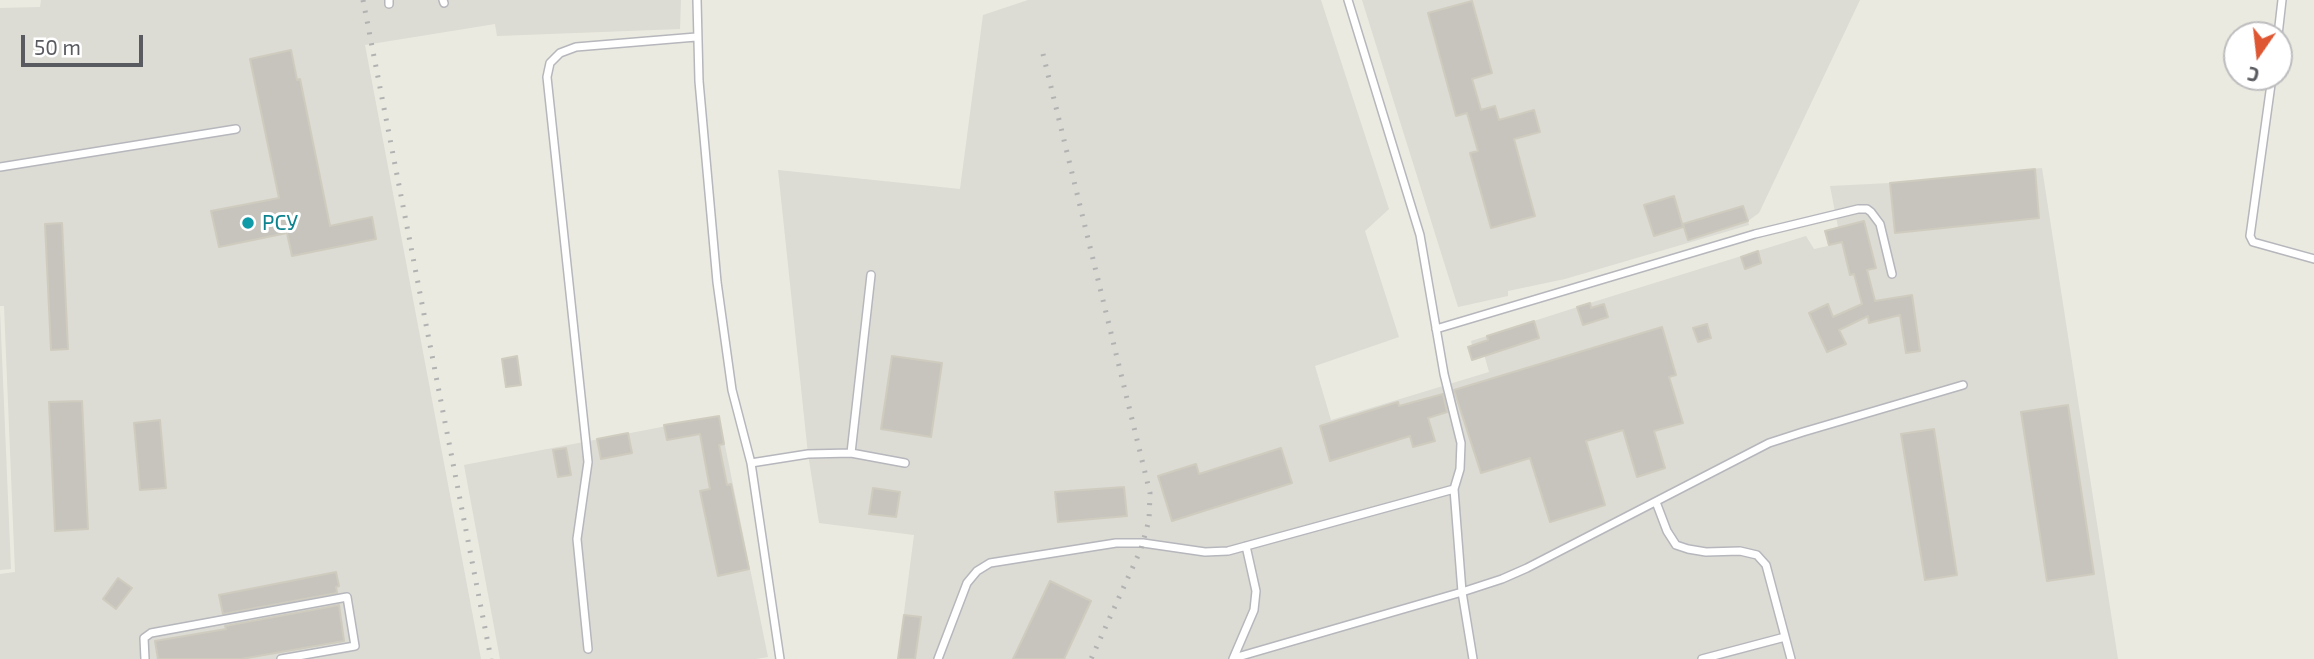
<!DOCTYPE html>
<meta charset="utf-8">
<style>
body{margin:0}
#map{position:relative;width:2314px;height:659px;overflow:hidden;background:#ebeae0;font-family:"Exo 2",sans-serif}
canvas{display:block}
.north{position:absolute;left:2223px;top:21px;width:70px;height:70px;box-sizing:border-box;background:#fff;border:2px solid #bdbdbf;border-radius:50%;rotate:194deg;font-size:19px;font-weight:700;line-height:28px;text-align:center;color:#595b60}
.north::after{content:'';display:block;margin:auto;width:24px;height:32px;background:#de5732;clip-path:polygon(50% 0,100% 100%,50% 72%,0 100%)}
.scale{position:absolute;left:21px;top:35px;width:122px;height:32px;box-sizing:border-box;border:4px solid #595b60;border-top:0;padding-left:9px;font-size:21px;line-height:24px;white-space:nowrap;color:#595b60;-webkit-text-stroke:5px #fff;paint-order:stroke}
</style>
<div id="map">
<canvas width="2314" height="659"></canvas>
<div class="north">С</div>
<div class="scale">50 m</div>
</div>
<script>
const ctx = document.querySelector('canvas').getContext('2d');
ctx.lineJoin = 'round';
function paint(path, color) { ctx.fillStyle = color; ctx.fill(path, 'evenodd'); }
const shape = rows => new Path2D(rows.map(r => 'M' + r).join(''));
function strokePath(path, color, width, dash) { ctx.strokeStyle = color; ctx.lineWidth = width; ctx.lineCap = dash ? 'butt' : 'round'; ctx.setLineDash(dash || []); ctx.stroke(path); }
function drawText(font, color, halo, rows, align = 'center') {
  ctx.font = font + ' "Exo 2",sans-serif'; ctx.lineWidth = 6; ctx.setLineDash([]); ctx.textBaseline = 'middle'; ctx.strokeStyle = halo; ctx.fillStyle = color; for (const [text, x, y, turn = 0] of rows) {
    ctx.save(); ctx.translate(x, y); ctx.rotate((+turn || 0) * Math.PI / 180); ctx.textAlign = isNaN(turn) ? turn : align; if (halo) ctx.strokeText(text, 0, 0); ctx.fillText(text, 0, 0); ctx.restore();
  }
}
paint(shape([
 [41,0,681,0,680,29,497,36,495,24,365,45,481,659,0,659,0,574,15,572,4,306,0,306,0,8,40,7],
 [1028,0,1321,0,1389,209,1365,231,1399,337,1315,366,1331,420,1489,372,1481,343,1472,345,1471,341,1487,336,1492,353,1539,338,1534,321,1590,303,1806,236,1814,249,1828,246,1825,231,1838,227,1830,186,1890,183,2042,168,2118,659,898,659,914,535,819,523,808,454,778,170,960,189,983,15],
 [1362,0,1860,0,1759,213,1748,221,1749,225,1565,279,1508,291,1508,296,1458,307],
 [0,310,11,569,0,570],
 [719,416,768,657,756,659,500,659,464,465]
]), '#dcdbd4');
const building = shape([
 [1472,1,1492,73,1472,79,1481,110,1495,106,1499,120,1534,110,1540,132,1514,139,1535,216,1491,228,1470,153,1478,151,1467,113,1456,116,1428,13,1472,1],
 [291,50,297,80,300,79,330,226,372,217,376,239,292,256,287,233,219,247,211,211,279,198,250,59,291,50],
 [2035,169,2039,218,1895,233,1890,183,2035,169],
 [1674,196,1683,227,1654,236,1644,205,1674,196],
 [1743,206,1748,221,1688,240,1683,224,1743,206],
 [1864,221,1876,268,1867,270,1875,301,1912,295,1920,351,1906,353,1900,315,1869,323,1868,316,1839,330,1846,344,1827,352,1809,313,1828,304,1833,317,1862,304,1854,274,1850,275,1842,242,1829,245,1825,231,1864,221],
 [62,223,68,349,51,350,45,224,62,223],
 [1758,251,1761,263,1745,269,1741,257,1758,251],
 [1590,303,1591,308,1604,304,1608,317,1583,325,1577,307,1590,303],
 [1534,321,1539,338,1472,360,1468,347,1488,340,1487,336,1534,321],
 [1707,324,1711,338,1698,342,1693,328,1707,324],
 [1662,327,1676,375,1669,377,1683,423,1654,431,1665,468,1637,477,1623,430,1586,441,1605,505,1550,522,1530,458,1481,473,1454,390,1662,327],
 [517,356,521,385,506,387,502,359,517,356],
 [892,356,942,363,931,437,881,429,892,356],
 [1443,394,1447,412,1428,418,1435,441,1413,447,1410,436,1330,461,1320,426,1398,402,1399,406,1443,394],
 [82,401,88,529,55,531,49,402,82,401],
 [2068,405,2094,574,2047,581,2021,412,2068,405],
 [719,416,724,444,719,445,727,485,731,484,749,569,718,576,700,491,710,489,700,434,667,440,664,425,719,416],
 [160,420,166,488,140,490,134,423,160,420],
 [1934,429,1957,575,1925,580,1901,434,1934,429],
 [628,433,632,453,601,459,597,439,628,433],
 [566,448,571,475,558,477,553,450,566,448],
 [1281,448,1292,483,1172,521,1158,476,1196,464,1199,474,1281,448],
 [1124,487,1127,516,1058,522,1055,492,1124,487],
 [873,488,900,492,896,517,869,514,873,488],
 [336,572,339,586,336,587,337,593,223,614,219,595,336,572],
 [118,578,132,588,116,609,103,599,118,578],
 [1050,581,1091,601,1064,659,1013,659,1050,581],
 [339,605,344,641,241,659,158,659,155,641,226,629,225,626,339,605],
 [904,615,921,617,915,659,898,659,904,615]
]);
paint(building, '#c6c4bd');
strokePath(building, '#cfccbf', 2);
const lane = shape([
 [389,0,389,4],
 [443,0,444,3],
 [697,0,699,81,717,282,732,390,751,463,780,659],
 [1348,0,1420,235,1444,374,1461,443,1460,469,1454,489,1462,592,1473,659],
 [2278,35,2282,0],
 [2272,77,2250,236,2253,242,2314,259],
 [0,167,236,129],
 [1436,329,1755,234,1858,209,1867,209,1871,212,1880,224,1892,274],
 [851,453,871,275],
 [751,463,808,454,851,453,905,463],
 [1656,502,1667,531,1676,545,1688,549,1706,552,1740,551,1757,555,1766,565,1791,659],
 [588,649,577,539,588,462,547,77,550,63,560,53,576,47,696,37],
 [1234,658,1462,592,1502,579,1527,568,1769,443,1803,432,1963,385],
 [145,659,144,638,151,633,347,597,355,646,281,659],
 [938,659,967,583,977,571,990,563,1116,543,1143,543,1205,552,1228,551,1454,489],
 [1233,659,1254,610,1256,591,1246,546],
 [1702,659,1785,637]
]);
strokePath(lane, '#b6b7bc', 10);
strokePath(lane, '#fff', 7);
strokePath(shape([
 [363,0,491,659],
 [1043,54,1150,493,1149,520,1141,549,1091,659]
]), '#b1b2b2', 5, [2, 9]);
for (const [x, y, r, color] of [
 [248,223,7,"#0f9aa8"]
]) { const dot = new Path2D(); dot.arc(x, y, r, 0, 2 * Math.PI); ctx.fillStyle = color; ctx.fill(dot); strokePath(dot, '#fff', 2.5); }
drawText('21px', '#0d838f', '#fff', [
 ["РСУ",262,223]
], 'left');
</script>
